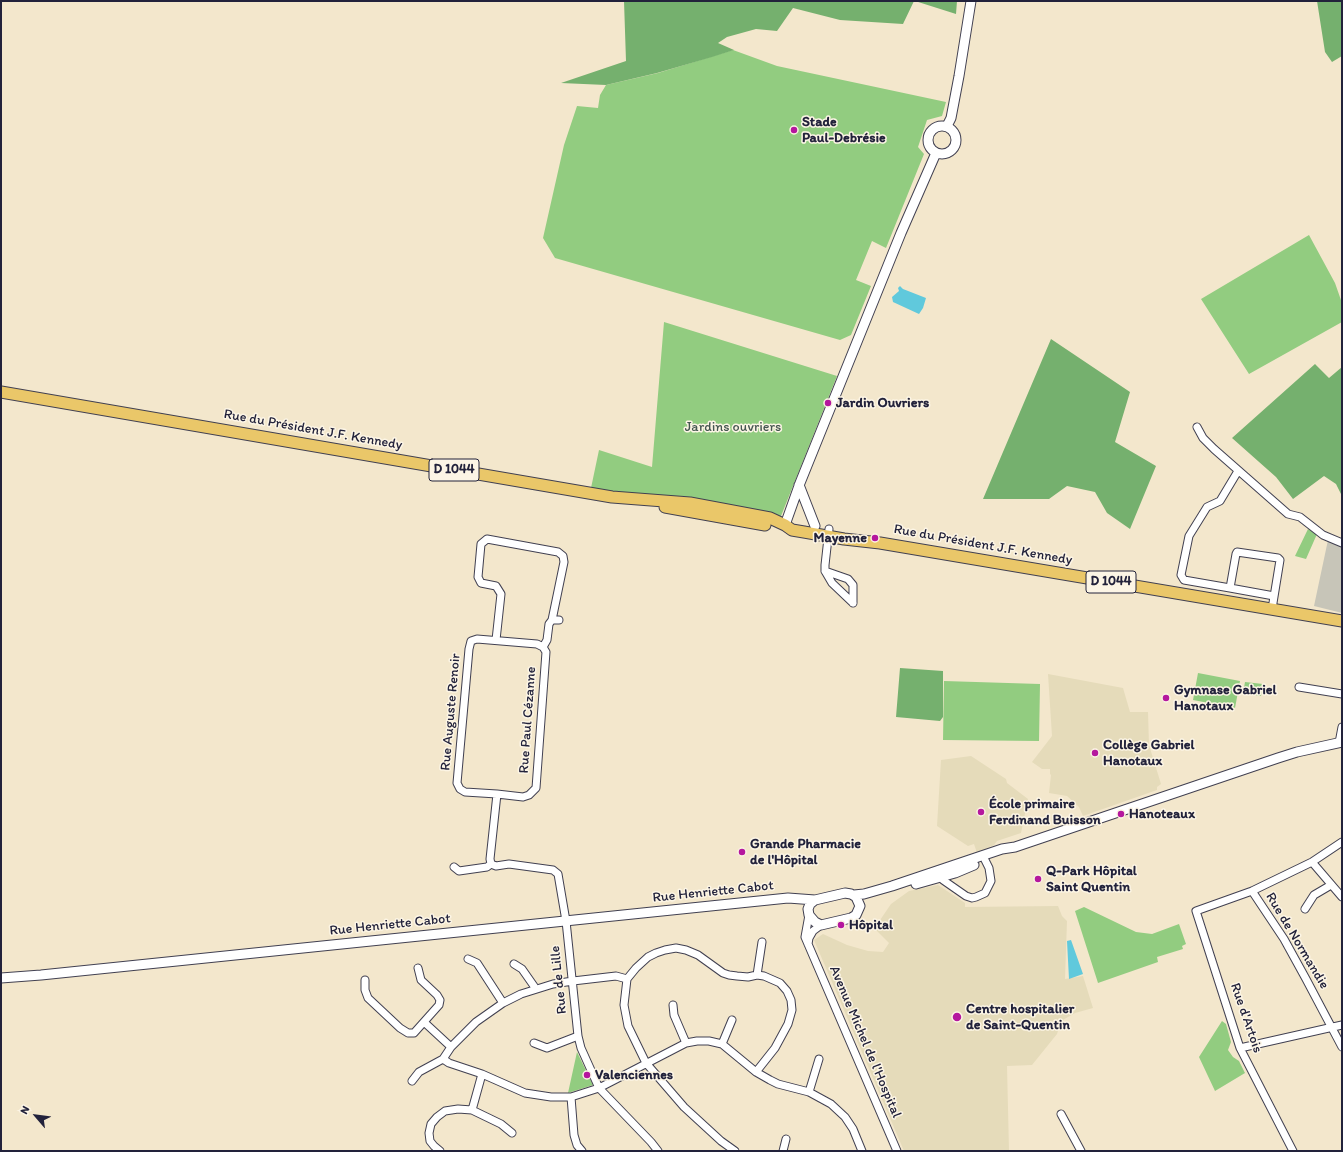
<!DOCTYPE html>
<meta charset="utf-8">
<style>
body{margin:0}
#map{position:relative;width:1343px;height:1152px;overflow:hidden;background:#f3e7cc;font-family:Itim,sans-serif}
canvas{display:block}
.frame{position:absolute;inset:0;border:2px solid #22223b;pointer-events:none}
.north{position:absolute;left:16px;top:1096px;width:40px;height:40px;-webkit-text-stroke:3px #fcf5e5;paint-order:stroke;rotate:298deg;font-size:11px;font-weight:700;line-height:16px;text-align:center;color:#22223b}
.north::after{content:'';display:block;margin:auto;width:14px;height:18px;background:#22223b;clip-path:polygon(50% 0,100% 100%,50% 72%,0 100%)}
</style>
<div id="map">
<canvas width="1343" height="1152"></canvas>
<div class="frame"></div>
<div class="north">N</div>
</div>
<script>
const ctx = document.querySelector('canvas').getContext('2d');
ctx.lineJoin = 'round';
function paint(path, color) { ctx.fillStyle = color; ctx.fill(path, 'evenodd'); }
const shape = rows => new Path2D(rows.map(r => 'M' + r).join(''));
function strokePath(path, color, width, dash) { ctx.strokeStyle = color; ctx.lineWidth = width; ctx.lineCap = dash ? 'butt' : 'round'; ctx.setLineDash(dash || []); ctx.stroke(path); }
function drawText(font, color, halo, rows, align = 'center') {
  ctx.font = font + ' Itim,sans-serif'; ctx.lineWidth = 3; ctx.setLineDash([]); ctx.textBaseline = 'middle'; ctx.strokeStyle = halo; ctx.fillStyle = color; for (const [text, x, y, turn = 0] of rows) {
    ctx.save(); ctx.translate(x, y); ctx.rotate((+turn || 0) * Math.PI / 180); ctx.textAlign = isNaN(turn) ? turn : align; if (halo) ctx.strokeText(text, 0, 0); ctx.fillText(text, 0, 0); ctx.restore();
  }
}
paint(shape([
 [1048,674,1123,688,1130,712,1148,712,1149,745,1161,784,1157,787,1157,790,1083,816,1079,807,1067,796,1049,793,1051,775,1050,774,1050,769,1042,769,1032,762,1052,736],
 [971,756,1006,779,1007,783,1028,799,1021,833,997,841,994,845,977,853,974,844,968,846,937,826,941,760],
 [938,885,965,903,965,907,1058,906,1062,916,1067,921,1065,979,1083,976,1093,1008,1075,1013,1061,1021,1057,1034,1032,1065,1007,1066,1009,1151,904,1151,814,940,823,934,847,945,868,951,883,952,889,943,873,927,876,926,891,904,909,891]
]), '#e5dbba');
paint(shape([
 [1328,540,1342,547,1342,613,1314,606]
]), '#c7c5b8');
paint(shape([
 [733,50,777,66,946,102,942,116,927,120,918,147,924,154,886,248,872,241,856,280,871,286,851,335,840,340,555,258,543,238,564,145,577,106,598,108,600,95,606,85,658,73],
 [1309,235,1335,283,1342,303,1342,322,1249,374,1201,299],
 [664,322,837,376,781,516,591,488,599,450,652,467],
 [1308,529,1317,534,1306,559,1295,556],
 [1198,673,1240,681,1235,708,1193,700],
 [944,681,1040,684,1039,741,943,740],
 [1245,682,1263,684,1261,696,1243,693],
 [1084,907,1136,932,1152,934,1179,924,1186,944,1182,946,1183,949,1157,957,1158,962,1098,983,1075,911],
 [1222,1021,1226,1024,1231,1042,1228,1050,1233,1057,1239,1061,1245,1073,1215,1091,1199,1057],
 [577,1052,593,1085,568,1093]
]), '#92cc80');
paint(shape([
 [624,1,914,1,903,24,840,20,793,8,777,31,756,29,727,37,718,43,734,50,712,57,657,73,606,85,561,83,626,61],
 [915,1,957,1,956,14],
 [1317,1,1342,1,1342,56,1332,62,1325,52],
 [1051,339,1130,392,1115,442,1156,466,1130,529,1107,513,1095,492,1067,486,1049,499,983,499],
 [1315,364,1329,378,1342,367,1342,496,1336,484,1324,476,1293,499,1276,477,1232,438],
 [900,668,943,671,943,717,940,721,896,717]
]), '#75b06e');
paint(shape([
 [900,286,903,289,926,298,923,308,919,314,893,302,892,297,899,291,898,288],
 [1071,940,1083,974,1069,979,1067,941]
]), '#60c9dc');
const minor = shape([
 [1197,427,1203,438,1214,449,1288,514,1300,517,1323,535,1342,543],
 [829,529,825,565,825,571,832,583,853,603],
 [825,571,848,579,853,585,853,603],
 [1230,588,1184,580,1181,575,1189,536,1207,507,1220,501,1238,471],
 [1272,609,1280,560,1278,558,1237,552,1236,554,1230,588,1274,596],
 [496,640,501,594,496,586,481,583,478,577,481,544,487,539,558,552,563,556,564,562,552,620],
 [543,647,547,640,549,624,552,620,559,620],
 [1299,687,1342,694],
 [1339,743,1342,727],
 [497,794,523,797,529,795,536,788,546,652,543,647,537,644,477,639,471,641,469,649,457,783,460,789,465,792,497,794,490,859,491,864,496,866,509,864,553,870,558,874,566,921,578,1036,581,1048,599,1088,651,1142,658,1151],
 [1312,862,1342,897],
 [454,867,459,871,487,867,491,864],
 [942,874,941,874,943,880,966,896,972,898,976,897,985,893,991,881,989,868,985,860],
 [1252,891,1284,939,1306,979,1342,1047],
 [1305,909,1314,895,1331,885],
 [809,915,805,937,808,944,897,1151],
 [808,944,809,938,813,931,821,925],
 [468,959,477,963,503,1003],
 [514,964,522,969,536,989],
 [757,975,762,942],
 [365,980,365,990,368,998,400,1028,408,1033,414,1033,439,1005,440,1000,437,995,421,980,418,968],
 [673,1005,674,1015,686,1043],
 [424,1022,451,1047],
 [534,1043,547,1048,578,1036],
 [722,1044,732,1020],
 [1240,1048,1342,1025],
 [443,1059,451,1047,476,1022,503,1003,521,994,553,984,573,981,616,976,627,979],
 [412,1081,419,1072,443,1059,449,1063,482,1074,525,1093,551,1097,571,1097,599,1088,686,1043,697,1041,709,1041,722,1044,756,1072,770,1080,778,1084,809,1092,831,1104,845,1117,853,1129,862,1151],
 [809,1092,819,1059],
 [571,1097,574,1135,577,1145,582,1151],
 [472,1110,482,1074],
 [1061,1114,1081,1151],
 [440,1151,434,1146,430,1141,429,1133,431,1124,437,1117,445,1111,458,1109,472,1110,501,1124,512,1133],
 [735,1151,721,1141,684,1107,646,1063,628,1026,624,1005,627,979,636,968,648,957,656,953,665,950,676,948,686,950,698,955,723,973,729,975,737,976,748,977,757,975,764,976,780,983,787,991,791,1000,792,1010,788,1024,775,1048,756,1072],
 [783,1151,786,1139],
 [1293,1151,1240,1048,1196,911,1252,891,1312,862,1342,842]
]);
const tertiary = shape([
 '928 140a14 14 0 1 1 28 0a14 14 0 1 1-28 0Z',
 [947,126,951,118,959,76,971,1],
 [799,485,815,526],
 [785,525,800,483,901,233,936,153],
 [916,884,955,873,974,865],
 [854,895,864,894,892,886,1002,849,1015,847,1278,758,1297,752,1342,742],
 [1,978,41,975,788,898,815,900,845,893,851,894,856,897,860,906,856,915,851,918,821,925,815,922,809,915,808,909,810,904,815,900]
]);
const primary = shape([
 [1,392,612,497,690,503,770,518,785,525,792,530,804,532,844,539,880,543,1342,621],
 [665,507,765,525]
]);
strokePath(minor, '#414051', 9);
strokePath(tertiary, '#414051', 11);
strokePath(primary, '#414051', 13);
strokePath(minor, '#fff', 7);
strokePath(tertiary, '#fff', 9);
strokePath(primary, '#eac769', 11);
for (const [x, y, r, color] of [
 [794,130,4,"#b5179e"],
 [828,403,4,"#b5179e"],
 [875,538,4,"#b5179e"],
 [1166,698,4,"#b5179e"],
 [1095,753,4,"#b5179e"],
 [981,812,4,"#b5179e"],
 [1121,814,4,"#b5179e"],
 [742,852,4,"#b5179e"],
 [1038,879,4,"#b5179e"],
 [841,925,4,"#b5179e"],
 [957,1017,5,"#b5179e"],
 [587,1075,4,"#b5179e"]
]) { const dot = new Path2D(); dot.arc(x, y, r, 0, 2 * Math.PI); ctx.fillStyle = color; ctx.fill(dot); strokePath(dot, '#fcf5e5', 1.5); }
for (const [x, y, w] of [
 [454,470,50],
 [1111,582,50]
]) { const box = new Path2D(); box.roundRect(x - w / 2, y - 11, w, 22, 3); ctx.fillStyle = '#fcf5e5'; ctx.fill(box); strokePath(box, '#22223b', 1); }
drawText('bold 13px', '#22223b', null, [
 ["D 1044",454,470],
 ["D 1044",1111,582]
]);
drawText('bold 14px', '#22223b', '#fcf5e5', [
 ["Stade",802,122],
 ["Paul-Debrésie",802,138],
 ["Jardin Ouvriers",836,403],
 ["Mayenne",867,538,"right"],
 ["Gymnase Gabriel",1174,690],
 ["Hanotaux",1174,706],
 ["Collège Gabriel",1103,745],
 ["Hanotaux",1103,761],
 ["École primaire",989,804],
 ["Ferdinand Buisson",989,820],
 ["Hanoteaux",1129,814],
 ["Grande Pharmacie",750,844],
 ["de l'Hôpital",750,860],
 ["Q-Park Hôpital",1046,871],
 ["Saint Quentin",1046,887],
 ["Hôpital",849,925],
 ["Centre hospitalier",966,1009],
 ["de Saint-Quentin",966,1025],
 ["Valenciennes",595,1075]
], 'left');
drawText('14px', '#445550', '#fcf5e5', [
 ["Jardins ouvriers",733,427]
]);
drawText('14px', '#22223b', '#fcf5e5', [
 ["Rue du Président J.F. Kennedy",313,430,10],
 ["Rue du Président J.F. Kennedy",983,545,10],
 ["Rue Auguste Renoir",451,712,-85],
 ["Rue Paul Cézanne",528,720,-86],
 ["Rue Henriette Cabot",713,892,-6],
 ["Rue Henriette Cabot",390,925,-6],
 ["Rue de Normandie",1297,941,59],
 ["Rue de Lille",559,980,-96],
 ["Rue d'Artois",1246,1018,71],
 ["Avenue Michel de l'Hospital",865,1042,67]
]);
</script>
